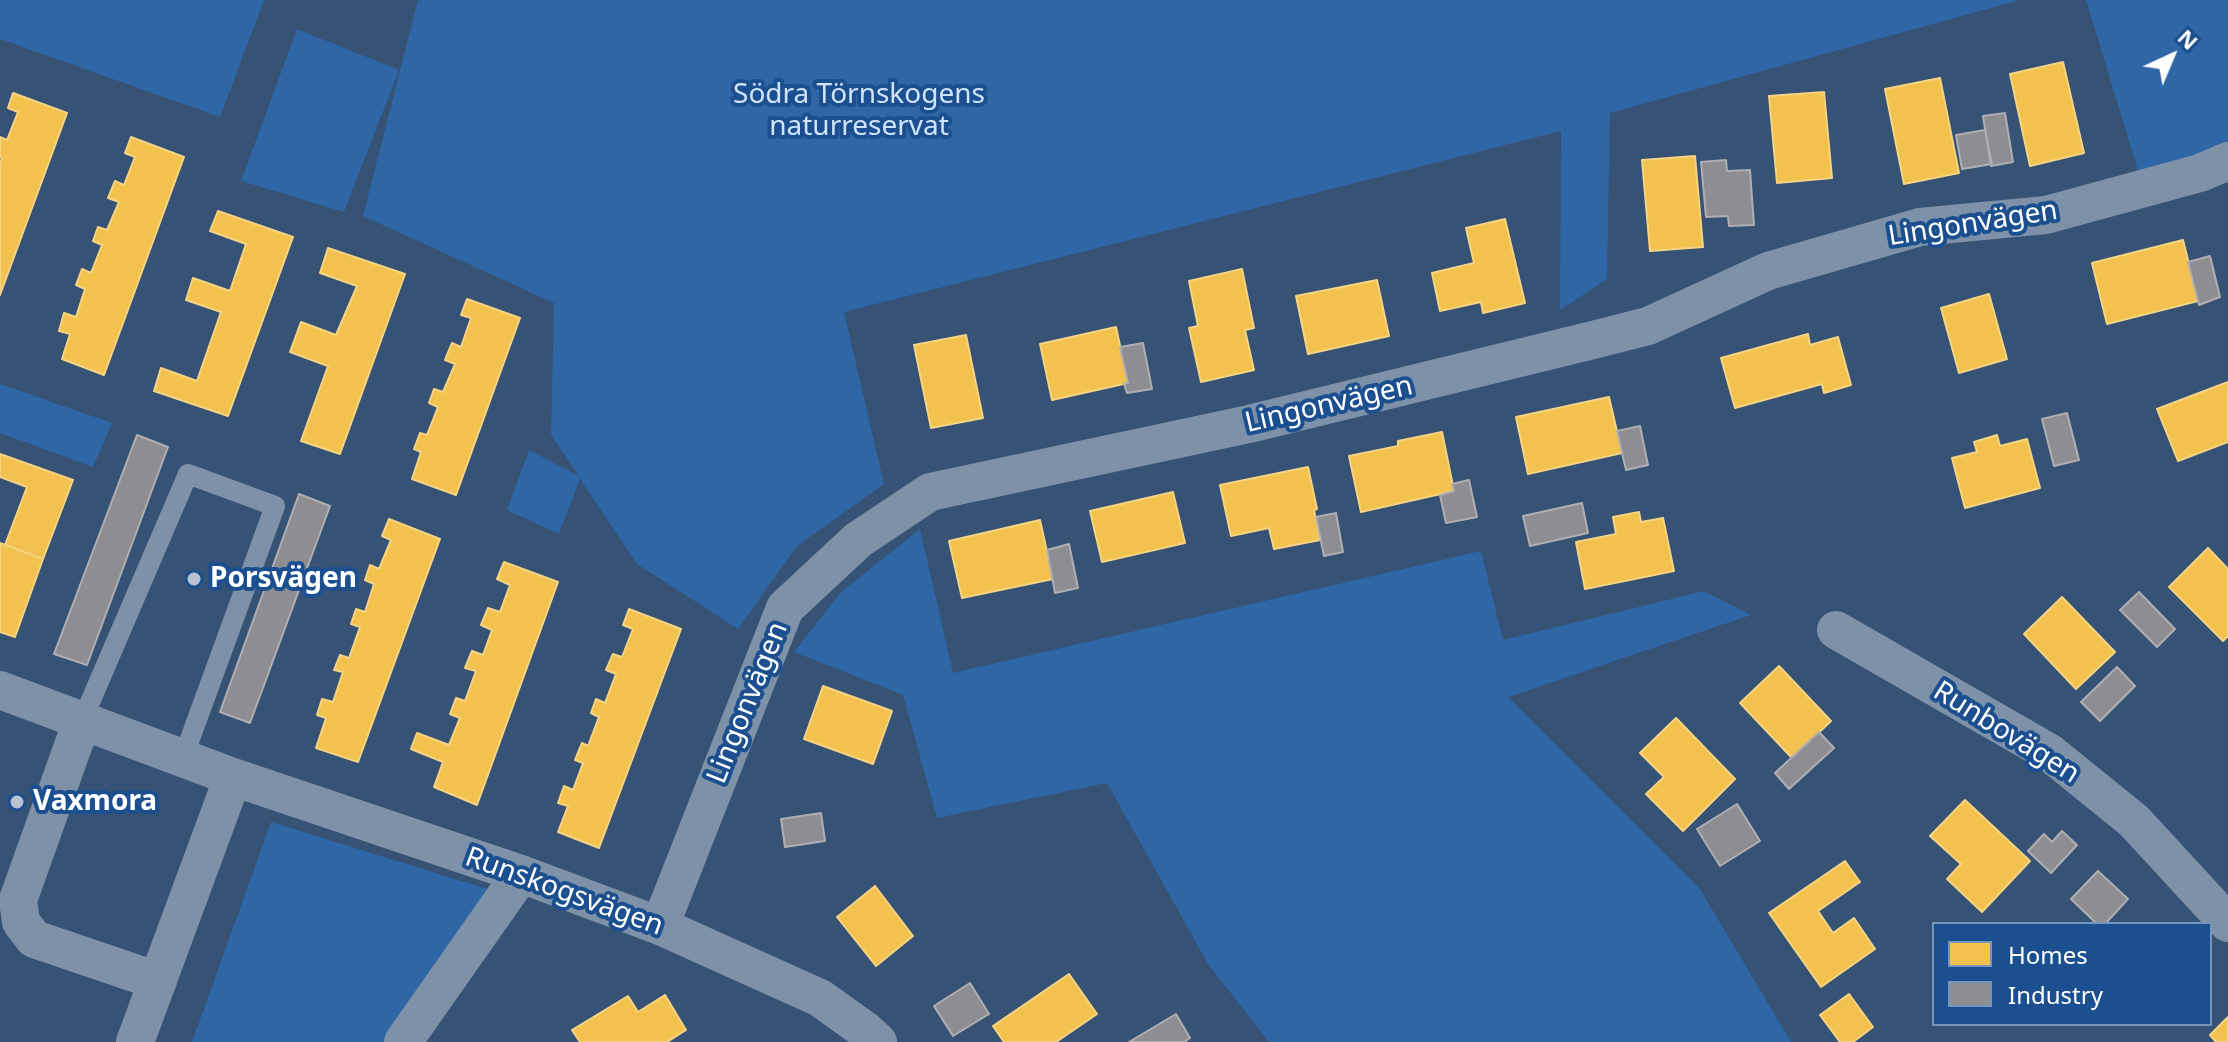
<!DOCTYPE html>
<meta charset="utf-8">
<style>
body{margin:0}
#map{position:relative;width:2228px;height:1042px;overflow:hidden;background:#365274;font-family:"Noto Sans",sans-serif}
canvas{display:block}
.legend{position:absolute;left:1932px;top:922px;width:280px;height:104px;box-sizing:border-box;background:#1b4f8f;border:2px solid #7695bc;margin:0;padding:10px 14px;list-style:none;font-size:24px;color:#fff}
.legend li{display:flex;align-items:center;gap:16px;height:40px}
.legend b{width:40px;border:2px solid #7695bc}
.north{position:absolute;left:2132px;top:16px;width:80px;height:80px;-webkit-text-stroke:6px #1b4f8f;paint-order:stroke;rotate:44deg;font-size:22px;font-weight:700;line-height:32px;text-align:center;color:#fff}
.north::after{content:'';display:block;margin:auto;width:28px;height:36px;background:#fff;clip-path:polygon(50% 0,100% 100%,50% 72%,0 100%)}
</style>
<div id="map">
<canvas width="2228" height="1042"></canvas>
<ul class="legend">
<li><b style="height:22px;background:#f2c14e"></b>Homes</li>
<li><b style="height:22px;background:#8d8d92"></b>Industry</li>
</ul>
<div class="north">N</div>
</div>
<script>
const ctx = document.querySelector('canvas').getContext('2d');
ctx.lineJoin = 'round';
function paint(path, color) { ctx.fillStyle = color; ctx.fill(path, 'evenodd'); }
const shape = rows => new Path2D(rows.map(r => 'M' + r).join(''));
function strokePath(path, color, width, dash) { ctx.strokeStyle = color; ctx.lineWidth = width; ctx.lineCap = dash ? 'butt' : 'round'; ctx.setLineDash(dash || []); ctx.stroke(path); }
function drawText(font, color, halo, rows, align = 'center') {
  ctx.font = font + ' "Noto Sans",sans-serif'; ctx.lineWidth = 8; ctx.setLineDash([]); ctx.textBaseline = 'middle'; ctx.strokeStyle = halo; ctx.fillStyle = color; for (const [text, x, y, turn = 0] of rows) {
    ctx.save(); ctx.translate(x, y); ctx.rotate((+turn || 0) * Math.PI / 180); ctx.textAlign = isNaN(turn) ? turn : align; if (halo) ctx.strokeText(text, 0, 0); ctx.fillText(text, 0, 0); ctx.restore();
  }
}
paint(shape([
 [0,0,264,0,220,117,0,39],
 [418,0,2020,0,1610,113,1607,279,1560,310,1561,131,844,312,884,484,797,546,738,629,637,564,580,479,559,534,507,510,529,450,579,476,551,435,554,303,363,216],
 [2086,0,2228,0,2228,145,2140,177],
 [297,29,399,70,344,212,241,181],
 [0,384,112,423,93,467,0,433],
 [920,529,953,673,1481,551,1503,640,1704,591,1751,615,1508,697,1700,889,1791,1042,1269,1042,1208,964,1107,783,937,818,903,695,794,652,841,592],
 [271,822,497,892,384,1042,192,1042]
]), '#2f66a5');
const homes = shape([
 [2063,62,2084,153,2030,166,2010,74,2063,62],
 [1940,78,1959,173,1904,184,1885,89,1940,78],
 [1824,92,1832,178,1777,183,1769,96,1824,92],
 [13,93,67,113,0,295,0,163,2,158,0,157,0,137,7,140,18,112,8,108,13,93],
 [131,137,184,157,104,375,62,359,70,334,59,331,64,313,76,317,85,289,76,285,82,269,91,273,102,245,93,241,98,227,107,230,119,202,108,198,115,181,124,185,135,157,125,153,131,137],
 [1695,156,1703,247,1650,251,1642,160,1695,156],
 [218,211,293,237,228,416,154,391,161,368,197,381,221,312,186,300,193,278,230,291,246,244,210,231,218,211],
 [1505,219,1525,303,1483,313,1481,302,1440,311,1432,273,1474,263,1466,228,1505,219],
 [2183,240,2198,301,2107,324,2092,263,2183,240],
 [328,248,405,274,340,454,301,441,328,366,290,352,301,322,336,335,357,286,320,273,328,248],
 [1242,269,1254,328,1245,330,1254,370,1201,382,1189,328,1198,326,1189,281,1242,269],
 [1377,280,1389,336,1308,354,1296,296,1377,280],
 [1989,294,2007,359,1959,373,1941,308,1989,294],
 [467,299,520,318,456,495,412,479,421,452,414,449,420,433,427,435,438,407,429,403,434,389,443,392,455,364,445,360,452,343,461,347,471,318,461,315,467,299],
 [1116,327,1128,383,1052,400,1040,344,1116,327],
 [1808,334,1810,345,1838,337,1851,385,1824,393,1822,384,1735,408,1721,358,1808,334],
 [966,335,983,418,931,428,914,345,966,335],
 [2228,382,2228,442,2178,461,2157,409,2228,382],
 [1609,397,1622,453,1528,474,1516,417,1609,397],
 [1442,432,1454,491,1361,512,1349,456,1398,446,1398,441,1442,432],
 [1997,435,2000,446,2027,439,2040,488,1965,508,1952,458,1977,452,1974,442,1997,435],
 [0,454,73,480,43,559,5,545,27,487,0,477,0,454],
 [1308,467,1317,509,1314,510,1320,540,1274,549,1269,528,1231,536,1220,485,1308,467],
 [1173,492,1185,543,1102,562,1090,511,1173,492],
 [1639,512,1641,522,1663,518,1674,571,1585,589,1576,542,1616,534,1613,517,1639,512],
 [389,519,440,539,358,762,316,748,326,718,317,715,322,699,333,702,343,672,334,670,340,655,349,658,360,627,351,624,356,609,365,612,374,584,365,580,370,565,379,569,391,540,382,536,389,519],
 [1040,520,1053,579,962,598,949,541,1040,520],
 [0,543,43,559,15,637,0,632,0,543],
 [2208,548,2228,569,2228,636,2223,641,2169,587,2208,548],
 [504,562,558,582,477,805,434,787,443,762,411,749,417,733,449,745,460,718,450,714,456,698,465,701,476,671,465,668,472,651,483,655,492,630,481,625,488,608,500,612,510,585,497,579,504,562],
 [2062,597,2115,652,2076,689,2024,634,2062,597],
 [629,609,681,629,599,848,558,832,568,806,558,803,564,786,573,790,583,763,575,760,582,743,588,746,599,717,591,713,596,699,605,703,616,674,606,670,613,654,622,657,633,629,623,625,629,609],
 [1779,666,1831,721,1792,758,1740,703,1779,666],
 [823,686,892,711,873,764,804,739,823,686],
 [1676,718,1735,779,1683,831,1646,794,1664,777,1640,753,1676,718],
 [1965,800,2030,861,1982,912,1947,879,1961,864,1930,836,1965,800],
 [1845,861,1860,882,1818,911,1833,933,1854,918,1875,949,1821,987,1769,913,1845,861],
 [875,886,913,936,876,966,837,917,875,886],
 [1069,974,1097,1014,1056,1042,1004,1042,993,1026,1069,974],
 [1849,994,1873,1027,1853,1042,1840,1042,1820,1015,1849,994],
 [665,995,686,1030,667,1042,580,1042,572,1030,628,996,638,1012,665,995],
 [2228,1017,2228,1042,2216,1042,2210,1035,2228,1017]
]);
paint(homes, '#f2c14e');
strokePath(homes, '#f6d483', 2);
const industry = shape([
 [2005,113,2013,162,1991,166,1983,116,2005,113],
 [1985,130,1992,164,1962,169,1956,135,1985,130],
 [1726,160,1727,171,1750,170,1754,225,1729,226,1728,216,1706,217,1701,162,1726,160],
 [2210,256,2220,297,2199,305,2188,262,2210,256],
 [1143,343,1152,389,1127,393,1124,384,1128,383,1120,347,1143,343],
 [2067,413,2079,460,2054,466,2042,419,2067,413],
 [1640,426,1648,465,1626,470,1617,431,1640,426],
 [137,435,168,447,87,665,54,654,137,435],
 [1469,480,1477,517,1446,523,1440,495,1454,491,1452,484,1469,480],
 [299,494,330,506,250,723,220,712,299,494],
 [1582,503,1588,533,1530,546,1523,516,1582,503],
 [1336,513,1343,552,1324,556,1316,517,1336,513],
 [1069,544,1078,588,1055,593,1047,550,1069,544],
 [2139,592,2175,629,2157,647,2120,610,2139,592],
 [2117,667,2135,686,2100,721,2081,702,2117,667],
 [1819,732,1834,748,1789,789,1775,773,1819,732],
 [1737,804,1760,841,1720,866,1697,829,1737,804],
 [821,813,825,841,785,847,781,819,821,813],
 [2062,831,2077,845,2051,873,2028,851,2044,834,2052,842,2062,831],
 [2098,871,2128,899,2105,924,2097,924,2071,899,2098,871],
 [970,983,989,1014,953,1036,934,1006,970,983],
 [1176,1014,1190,1038,1184,1042,1129,1042,1176,1014]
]);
paint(industry, '#8d8d92');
strokePath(industry, '#afafb3', 2);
strokePath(shape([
 [82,721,188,474,275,506,183,758]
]), '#7d92a8', 20);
strokePath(shape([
 [1836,630,2050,753,2134,821,2228,923],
 [0,690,233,777,521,874,660,926,820,998,866,1031,878,1042],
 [82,721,18,900,21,922,34,939,158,981],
 [660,926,785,608,858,540,930,492,1249,424,1593,340,1648,326,1768,271,1920,227,2046,215,2200,173,2228,161],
 [135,1042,233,777],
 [403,1042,521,874]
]), '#7d92a8', 38);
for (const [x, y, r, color] of [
 [194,579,8,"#b9c2ce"],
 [17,802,8,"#b9c2ce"]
]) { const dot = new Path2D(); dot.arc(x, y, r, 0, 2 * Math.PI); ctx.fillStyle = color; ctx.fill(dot); strokePath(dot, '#1b4f8f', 3); }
drawText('28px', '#cfe3fa', '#1b4f8f', [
 ["Södra Törnskogens",859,95],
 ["naturreservat",859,127]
]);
drawText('28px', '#fff', '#1b4f8f', [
 ["Lingonvägen",1973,224,-9],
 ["Lingonvägen",1329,405,-13],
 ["Lingonvägen",748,703,-68],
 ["Runbovägen",2006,733,32],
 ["Runskogsvägen",564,892,20]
]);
drawText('bold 28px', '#fff', '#1b4f8f', [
 ["Porsvägen",210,579],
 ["Vaxmora",33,802]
], 'left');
</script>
